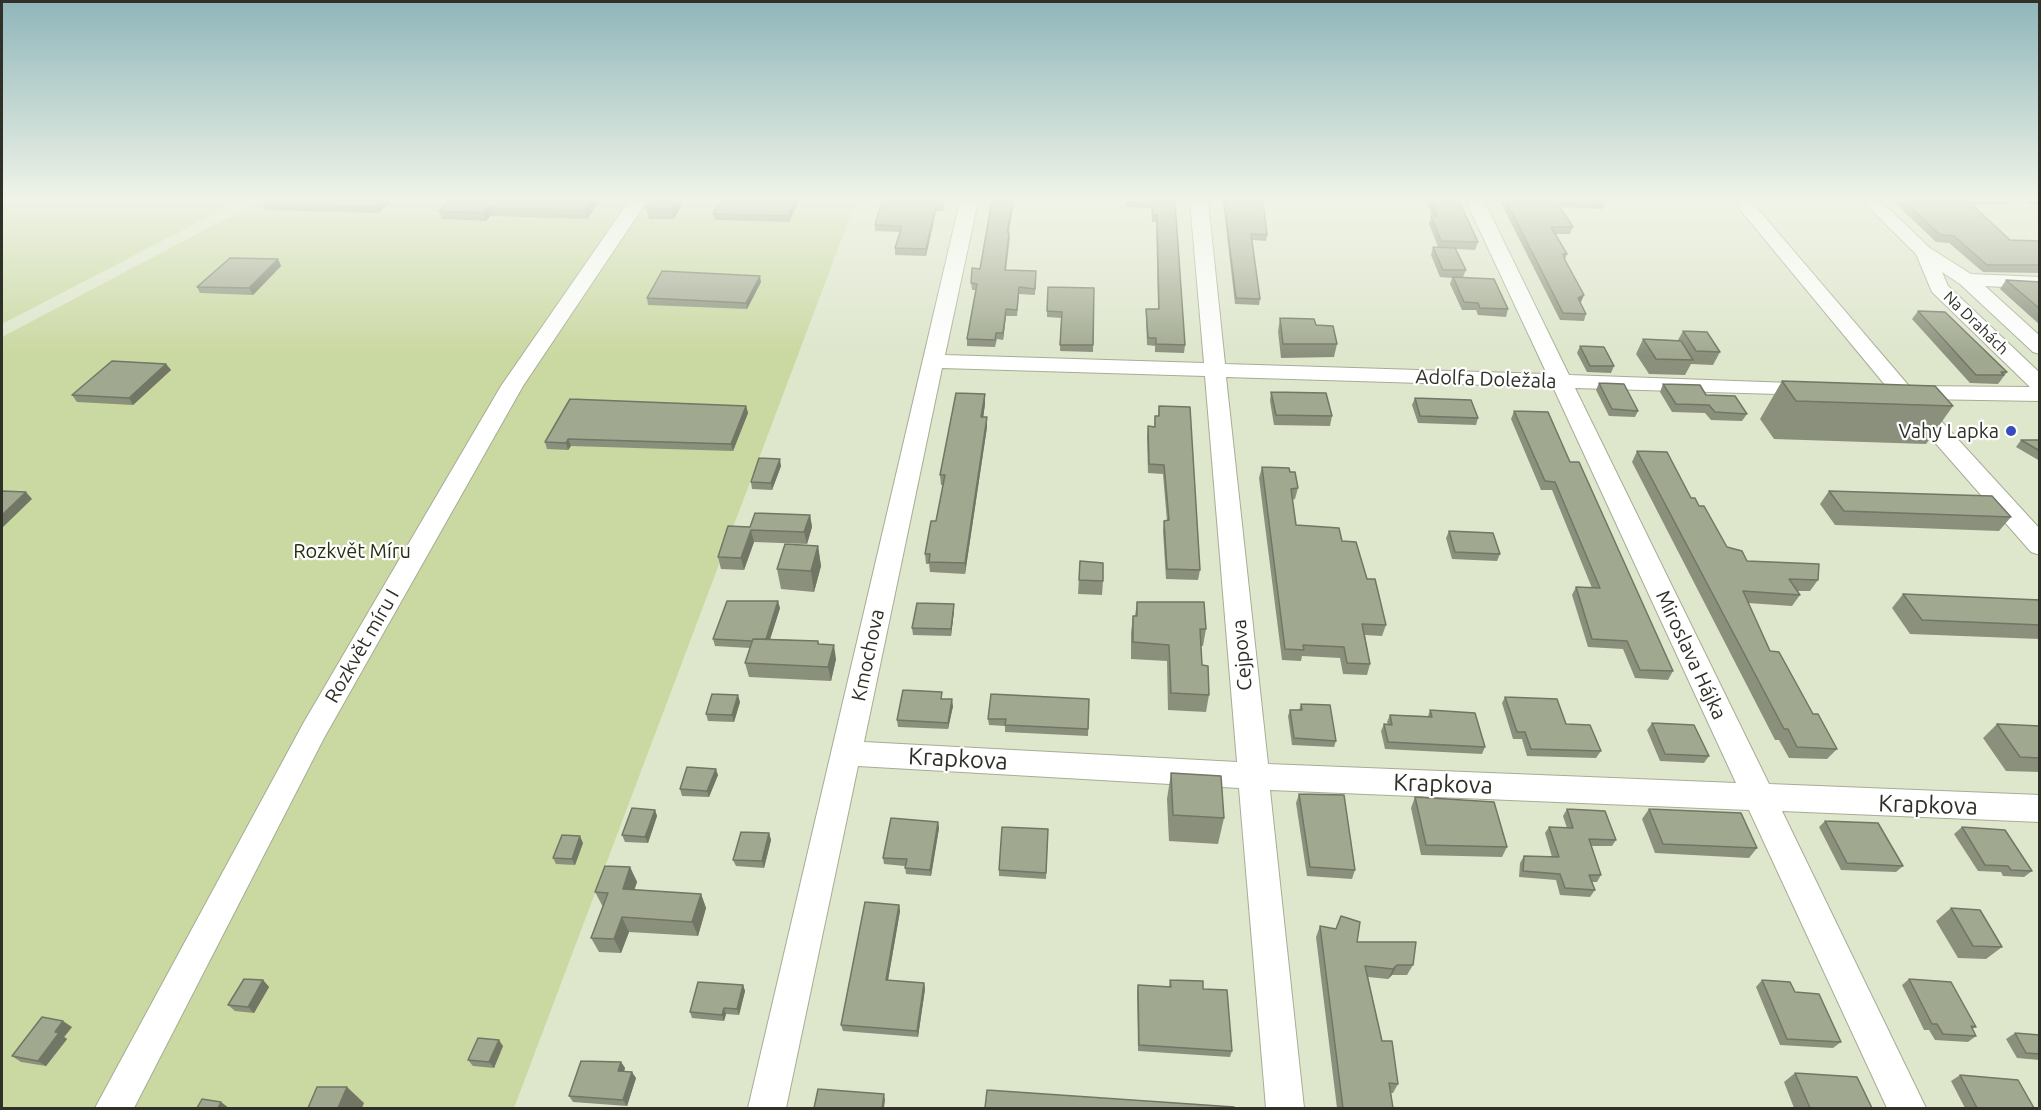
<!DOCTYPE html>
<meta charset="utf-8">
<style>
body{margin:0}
#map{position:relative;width:2041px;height:1110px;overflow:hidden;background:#dee6cc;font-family:Ubuntu,sans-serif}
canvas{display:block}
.frame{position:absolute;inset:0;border:3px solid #2f3128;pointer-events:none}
</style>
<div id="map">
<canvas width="2041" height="1110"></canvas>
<div class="frame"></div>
</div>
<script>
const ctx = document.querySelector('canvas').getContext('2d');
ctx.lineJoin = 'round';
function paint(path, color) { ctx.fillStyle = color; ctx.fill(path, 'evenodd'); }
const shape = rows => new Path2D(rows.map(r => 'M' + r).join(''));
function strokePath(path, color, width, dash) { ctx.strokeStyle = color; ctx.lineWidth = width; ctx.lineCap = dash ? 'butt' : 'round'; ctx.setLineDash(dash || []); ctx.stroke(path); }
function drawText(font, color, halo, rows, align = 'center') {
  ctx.font = font + ' Ubuntu,sans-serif'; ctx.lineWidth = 4.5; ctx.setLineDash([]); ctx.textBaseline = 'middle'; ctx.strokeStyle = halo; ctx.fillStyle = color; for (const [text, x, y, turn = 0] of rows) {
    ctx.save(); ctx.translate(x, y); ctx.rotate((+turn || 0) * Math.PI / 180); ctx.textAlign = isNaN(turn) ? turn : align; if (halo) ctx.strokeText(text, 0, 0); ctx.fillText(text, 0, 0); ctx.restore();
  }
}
paint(shape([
 [2,201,239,201,2,324],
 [259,201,856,201,514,1108,2,1108,2,337]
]), '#cad8a1');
const minor = shape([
 [629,201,647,201,523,386,324,738,134,1108,95,1108,304,722,501,386,629,201],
 [960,201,978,201,945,355,1204,363,1190,201,1208,201,1225,364,1547,374,1466,201,1484,201,1569,375,1819,384,1822,389,1819,394,1811,395,1575,388,1769,784,2040,795,2040,822,1782,811,1926,1108,1887,1108,1749,810,1270,790,1304,1108,1266,1108,1239,788,858,766,786,1108,748,1108,960,201],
 [942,368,1205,376,1237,762,864,742,942,368],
 [1226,377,1553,387,1736,783,1268,764,1226,377],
 [1733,201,1751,201,1909,386,2030,387,1932,292,1916,254,1862,201,1881,201,1930,248,1971,274,2040,277,2040,289,1985,286,2040,336,2040,354,2033,352,1960,284,1942,272,1948,286,2040,373,2040,401,1921,399,2040,529,2040,555,2031,552,1895,397,1733,201]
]);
strokePath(minor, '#a6ad95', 2);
paint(minor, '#fff');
paint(shape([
 [267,201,392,201,378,213,266,210,263,204],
 [448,201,600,201,587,219,490,216,486,221,442,219,439,211],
 [684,201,674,219,649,219,646,208],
 [799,201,789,222,715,220,713,214],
 [882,201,945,201,943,211,936,211,926,256,895,255,895,248,900,232,875,231,875,225],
 [992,201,1014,201,1009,232,1010,238,1006,270,1036,277,1035,295,1019,294,1017,316,1006,316,1003,340,997,339,995,347,967,346,967,339,976,290,972,290,971,283,980,269],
 [1120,201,1175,201,1185,345,1184,353,1155,352,1155,346,1147,345,1146,316,1146,309,1158,309,1156,222,1152,222,1151,208,1125,207,1126,202,1121,202],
 [1223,201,1263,201,1267,235,1266,241,1252,240,1260,299,1259,305,1235,304],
 [1426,201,1459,201,1478,242,1475,250,1456,249,1466,270,1463,277,1508,309,1506,317,1478,315,1476,310,1462,310,1450,284,1452,278,1440,277,1431,255,1433,247,1438,247,1429,224,1432,216],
 [1500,201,1605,201,1606,202,1603,209,1560,207,1573,227,1570,234,1555,234,1567,254,1565,260,1584,295,1580,302,1586,314,1584,321,1560,320],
 [1893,201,2011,201,2009,204,1972,204,2010,240,2040,241,2040,273,1983,272,1949,243,1936,242],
 [2029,201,2040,201,2040,205,2027,204],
 [278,259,281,266,253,295,200,293,197,287],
 [2006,280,2040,282,2040,325,2000,289],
 [761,282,747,309,648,305,647,298],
 [1094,288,1093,352,1060,351,1061,318,1047,317,1047,311],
 [1918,311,2007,372,1998,384,1970,383,1912,319],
 [1280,318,1316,325,1337,344,1334,357,1281,358,1278,331],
 [1683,331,1720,352,1713,365,1691,364,1685,375,1649,374,1636,354,1643,339,1678,340],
 [1580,346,1614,366,1611,373,1587,372,1577,353],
 [166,364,171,370,133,405,77,402,72,395],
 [1782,381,1953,406,1926,444,1774,439,1760,419],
 [1599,383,1638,411,1635,417,1609,416,1596,390],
 [1663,384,1706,395,1747,414,1742,421,1711,420,1705,413,1672,412,1660,392],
 [1271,392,1332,416,1330,426,1274,425,1270,401],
 [985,394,985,404,983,417,987,427,965,574,930,572,929,564,926,564,925,554,936,521,943,485,941,485,940,475],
 [1415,398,1478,418,1476,425,1418,423,1412,405],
 [746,406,748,413,733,451,571,446,568,450,547,449,545,442],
 [1159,406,1200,570,1198,580,1166,579,1163,531,1164,521,1167,521,1163,474,1148,473,1147,436,1148,426,1154,427,1155,416,1158,416],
 [1514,411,1570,462,1673,671,1668,680,1635,678,1623,649,1588,647,1572,595,1576,587,1592,588,1552,490,1541,490,1511,419],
 [2021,440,2040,440,2040,461,2016,447],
 [1637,451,1691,498,1727,547,1747,561,1818,580,1810,591,1797,591,1800,595,1792,606,1748,603,1770,651,1837,749,1827,759,1789,758,1779,740,1775,740,1632,462],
 [781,466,772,490,752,489,751,482],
 [1262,467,1298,488,1295,499,1292,500,1296,525,1342,541,1367,579,1386,625,1382,636,1365,635,1370,664,1367,675,1343,674,1340,658,1302,656,1301,661,1282,660,1259,478],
 [1829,491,2011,517,1999,531,1835,525,1820,504],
 [810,515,812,527,807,544,754,542,744,570,721,569,718,557,750,527],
 [1449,531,1500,554,1497,561,1452,559,1446,538],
 [818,546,821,566,814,592,781,589,777,569],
 [1080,561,1103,581,1102,595,1078,594],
 [1903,594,2040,600,2040,639,1910,634,1892,608],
 [1137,602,1206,629,1203,646,1201,646,1202,665,1209,695,1206,712,1168,710,1167,661,1131,659,1131,633,1133,616,1135,616],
 [954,604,954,611,951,636,913,635,912,628],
 [780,608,770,639,818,641,819,645,836,659,831,681,749,677,745,663,750,648,715,646,713,639],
 [1505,697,1566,724,1601,751,1596,758,1527,756,1522,739,1513,739,1502,703],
 [942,699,953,706,948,729,898,727,897,720],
 [1089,699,1088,736,1005,732,1005,726,989,725,988,719],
 [740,702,734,722,708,721,706,714],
 [1301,704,1336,741,1334,747,1292,745,1288,716,1290,710,1299,710],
 [1430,710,1485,747,1482,754,1385,749,1381,731,1384,724,1388,725,1387,722,1390,715,1428,716],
 [1652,723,1709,756,1704,763,1660,761,1647,730],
 [1997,724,2040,726,2040,772,2006,771,1983,738],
 [1171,773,1224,818,1218,844,1169,841,1167,799],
 [718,775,709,797,682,796,680,789],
 [1299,794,1355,870,1352,879,1307,876,1296,803],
 [1415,797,1507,847,1502,857,1421,855,1411,808],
 [1567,809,1616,840,1612,846,1591,846,1601,875,1597,882,1592,882,1595,890,1590,897,1560,895,1556,880,1519,877,1520,863,1524,856,1552,857,1545,833,1549,827,1567,828,1563,816],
 [1649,809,1757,848,1749,858,1655,853,1642,819],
 [655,810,657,816,648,843,625,842,622,835],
 [1825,821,1903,866,1896,872,1841,870,1819,827],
 [938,822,939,828,931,876,906,874,905,866,884,864,883,858],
 [1962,827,2032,871,2024,877,2003,876,2001,872,1978,871,1954,834],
 [1048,829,1046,879,999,876,999,870],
 [769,833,771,840,764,868,736,866,733,860],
 [583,843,575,865,556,864,553,858],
 [630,867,637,882,634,890,701,894,706,908,698,936,629,932,621,953,599,952,591,938,603,907,595,892],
 [899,905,900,911,888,980,924,983,925,989,918,1037,843,1031,841,1025],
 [1951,908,2002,947,1986,959,1958,958,1936,921],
 [1320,926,1413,965,1407,975,1392,975,1388,979,1368,977,1382,1041,1398,1084,1393,1093,1391,1093,1393,1108,1337,1108,1316,937],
 [1909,979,1976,1027,1972,1029,1976,1036,1968,1042,1935,1040,1929,1030,1924,1030,1902,985],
 [263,980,269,987,254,1013,235,1011,228,1005],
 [1170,980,1203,989,1232,1051,1230,1057,1138,1051,1137,991,1138,985,1169,987],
 [1762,980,1795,992,1841,1042,1833,1048,1780,1045,1756,987],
 [743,985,745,991,739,1015,726,1014,724,1021,692,1018,690,1012],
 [72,1027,64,1037,67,1039,46,1066,21,1062,12,1056],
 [2015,1033,2040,1035,2040,1060,2017,1058,2006,1039],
 [503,1046,494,1068,473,1066,468,1060],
 [621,1062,625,1068,624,1072,636,1078,627,1106,573,1102,569,1096],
 [1795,1073,1872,1108,1794,1108,1784,1082],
 [1960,1075,2034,1108,1965,1108,1951,1081]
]), '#8a907c');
paint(shape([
 [383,201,392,201,378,213,376,207],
 [591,201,600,201,587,219,585,210],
 [676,201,684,201,674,219,671,209],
 [796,201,799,201,789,222,788,216],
 [1013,201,1014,201,1007,238,1007,232],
 [936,205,936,211,926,256,926,249],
 [487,208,490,216,486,221,483,213],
 [278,259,281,266,253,295,249,288],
 [760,276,761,282,747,309,746,303],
 [1584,295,1581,302,1575,305,1578,298],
 [1006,309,1006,316,1003,340,1003,333],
 [166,364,171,370,133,405,129,398],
 [985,394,985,404,982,427,981,417],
 [746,406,748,413,733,451,731,444],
 [987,417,987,427,965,574,965,563],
 [568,439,571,446,568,450,566,443],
 [780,459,781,466,772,490,771,483],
 [26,492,32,499,2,528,2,515],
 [810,515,812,527,807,544,804,532],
 [751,530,754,542,744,570,741,558],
 [818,546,821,566,814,592,811,571],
 [778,601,780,608,767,649,765,642],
 [954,604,954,611,951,636,951,629],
 [834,645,836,659,831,681,828,667],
 [738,695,740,702,734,722,732,715],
 [952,699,953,706,948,729,948,723],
 [716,769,718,775,709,797,707,791],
 [655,810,657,816,648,843,645,837],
 [938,822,939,828,931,876,930,870],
 [769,833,771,840,764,868,762,861],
 [580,836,583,843,575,865,572,859],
 [630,867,637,882,630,903,623,889],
 [701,894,706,908,698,936,692,922],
 [899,905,900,911,887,986,886,980],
 [622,917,629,932,621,953,614,939],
 [1397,965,1392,975,1388,979,1393,969],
 [263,980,269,987,254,1013,248,1007],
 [924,983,925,989,918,1037,917,1031],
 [743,985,745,991,739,1015,737,1009],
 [724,1008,726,1014,724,1021,722,1015],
 [63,1021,72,1027,64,1037,67,1039,46,1066,38,1061,55,1032],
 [499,1040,503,1046,494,1068,489,1062],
 [621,1062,625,1068,622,1077,618,1071],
 [632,1072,636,1078,627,1106,623,1100],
 [347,1087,364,1103,362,1108,338,1108],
 [884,1094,885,1100,884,1108,882,1108],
 [221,1102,229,1108,218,1108]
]), '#717665');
const building = shape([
 [267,201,383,201,376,207,263,204,267,201],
 [448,201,591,201,585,210,487,208,483,213,439,211,448,201],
 [651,201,676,201,671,209,646,208,651,201],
 [722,201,796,201,788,216,713,214,722,201],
 [882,201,943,201,942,205,936,205,926,249,895,248,902,226,875,225,882,201],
 [992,201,1013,201,1007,232,1009,232,1005,270,1036,271,1035,289,1019,287,1017,310,1006,309,1003,333,996,333,995,340,967,339,977,284,971,283,972,268,980,269,992,201],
 [1152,201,1175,201,1185,345,1156,344,1156,338,1148,338,1146,309,1159,309,1157,215,1153,215,1152,201],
 [1224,201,1263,201,1267,235,1251,234,1260,299,1236,298,1224,201],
 [1431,201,1459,201,1478,242,1441,241,1431,216,1437,216,1431,201],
 [1506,201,1556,201,1573,227,1551,227,1567,254,1563,254,1565,260,1584,295,1578,298,1586,314,1563,313,1506,201],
 [1566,201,1605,201,1606,202,1566,201],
 [1904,201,1968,201,2010,240,2040,241,2040,265,1987,265,1954,236,1940,235,1904,201],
 [1433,247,1455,248,1466,270,1443,270,1433,247],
 [230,258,278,259,249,288,197,287,230,258],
 [662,271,760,276,746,303,647,298,662,271],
 [1453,277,1494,279,1508,309,1480,308,1478,303,1464,302,1453,277],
 [2006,280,2040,282,2040,309,2006,280],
 [1048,287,1094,288,1093,345,1060,345,1062,312,1047,311,1048,287],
 [1918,311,1945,312,2007,372,2001,372,2004,375,1976,375,1918,311],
 [1280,318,1314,319,1316,325,1333,326,1337,344,1283,344,1280,318],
 [1683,331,1707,332,1720,352,1696,351,1683,331],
 [1643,339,1681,341,1693,360,1656,359,1643,339],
 [1580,346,1604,347,1614,366,1590,366,1580,346],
 [112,361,166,364,129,398,72,395,112,361],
 [1782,381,1935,386,1953,406,1796,401,1782,381],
 [1599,383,1624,384,1638,411,1612,409,1599,383],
 [1663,384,1700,385,1706,395,1735,396,1747,414,1715,412,1709,405,1676,404,1663,384],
 [1271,392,1326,393,1332,416,1276,415,1271,392],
 [956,393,985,394,981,417,987,417,965,563,929,562,930,554,925,554,931,521,936,521,945,475,940,475,956,393],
 [1415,398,1471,400,1478,418,1420,416,1415,398],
 [570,399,746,406,731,444,568,439,566,443,545,442,570,399],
 [1159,406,1190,407,1200,570,1167,569,1164,521,1169,520,1164,465,1149,464,1148,426,1155,427,1155,416,1159,416,1159,406],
 [1514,411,1548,412,1570,462,1579,462,1673,671,1640,670,1627,641,1592,639,1576,587,1600,588,1555,482,1545,481,1514,411],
 [2021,440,2040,440,2040,451,2021,440],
 [1637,451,1667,452,1691,498,1695,498,1699,506,1704,506,1727,547,1742,551,1747,561,1819,564,1818,580,1789,579,1800,595,1743,591,1770,651,1779,652,1813,714,1818,714,1837,749,1797,747,1788,729,1784,729,1637,451],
 [759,458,780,459,771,483,751,482,759,458],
 [1262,467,1289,468,1290,472,1295,472,1298,488,1291,489,1296,525,1339,528,1342,541,1356,542,1367,579,1375,579,1386,625,1362,624,1370,664,1347,663,1344,647,1303,645,1304,650,1285,649,1262,467],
 [2,491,26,492,2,515,2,491],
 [1829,491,1992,496,2011,517,1844,511,1829,491],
 [755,513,810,515,804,532,751,530,741,558,718,557,728,526,750,527,755,513],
 [1449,531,1493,533,1500,554,1455,552,1449,531],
 [785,544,818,546,811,571,777,569,785,544],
 [1080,561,1103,563,1103,581,1079,580,1080,561],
 [1903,594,2040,600,2040,625,1922,620,1903,594],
 [727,601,778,601,766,639,753,639,752,641,713,639,727,601],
 [1137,602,1204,602,1206,629,1200,629,1202,665,1208,666,1209,695,1171,693,1169,645,1133,642,1133,616,1137,616,1137,602],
 [917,603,954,604,951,629,912,628,917,603],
 [753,639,818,641,818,644,834,645,828,667,745,663,753,639],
 [903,690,942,692,941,699,952,699,948,723,897,720,903,690],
 [712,694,738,695,732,715,706,714,712,694],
 [991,694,1089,699,1088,729,1005,725,1006,719,988,719,991,694],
 [1505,697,1557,699,1566,724,1590,725,1601,751,1531,749,1525,732,1517,732,1505,697],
 [1301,704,1330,705,1336,741,1294,738,1290,710,1302,710,1301,704],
 [1430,710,1475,713,1485,747,1388,742,1384,724,1392,725,1390,715,1432,717,1430,710],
 [1652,723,1694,725,1709,756,1665,754,1652,723],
 [1997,724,2040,726,2040,758,2020,757,1997,724],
 [687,767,716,769,707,791,680,789,687,767],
 [1171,773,1221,776,1224,818,1173,815,1171,773],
 [1299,794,1344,795,1355,870,1310,867,1299,794],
 [1415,797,1494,802,1507,847,1426,845,1415,797],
 [632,808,655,810,645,837,622,835,632,808],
 [1567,809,1605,811,1616,840,1589,839,1601,875,1589,875,1595,890,1565,888,1560,874,1523,871,1524,856,1559,857,1549,827,1573,828,1567,809],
 [1649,809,1741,813,1757,848,1663,844,1649,809],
 [891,818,938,822,930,870,905,868,907,859,883,858,891,818],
 [1825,821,1878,823,1903,866,1847,863,1825,821],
 [1002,827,1048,829,1046,873,999,870,1002,827],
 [1962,827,2005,830,2032,871,2011,870,2008,866,1985,865,1962,827],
 [741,832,769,833,762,861,733,860,741,832],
 [562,835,580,836,572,859,553,858,562,835],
 [605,866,630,867,623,889,701,894,692,922,622,917,614,939,591,938,608,893,595,892,605,866],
 [865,902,899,905,886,980,924,983,917,1031,841,1025,865,902],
 [1951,908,1980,910,2002,947,1973,946,1951,908],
 [1341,916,1360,922,1357,942,1416,942,1413,965,1397,965,1393,969,1365,966,1382,1041,1392,1041,1398,1084,1389,1083,1393,1108,1343,1108,1320,926,1336,929,1341,916],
 [244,979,263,980,248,1007,228,1005,244,979],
 [1909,979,1951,982,1976,1027,1971,1026,1976,1036,1943,1034,1937,1024,1932,1024,1909,979],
 [1170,980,1203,981,1203,989,1227,990,1232,1051,1139,1045,1138,985,1171,987,1170,980],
 [1762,980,1790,982,1795,992,1819,994,1841,1042,1787,1039,1762,980],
 [698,982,743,985,737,1009,724,1008,722,1015,690,1012,698,982],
 [42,1017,63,1021,55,1032,59,1033,38,1061,12,1056,42,1017],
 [2015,1033,2040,1035,2040,1054,2026,1053,2015,1033],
 [478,1038,499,1040,489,1062,468,1060,478,1038],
 [581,1061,621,1062,618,1071,632,1072,623,1100,569,1096,581,1061],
 [1795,1073,1857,1077,1872,1108,1810,1108,1795,1073],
 [1960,1075,2018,1080,2034,1108,1977,1108,1960,1075],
 [317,1087,347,1087,338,1108,308,1108,317,1087],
 [818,1089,884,1094,882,1108,814,1108,818,1089],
 [987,1090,1234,1107,1234,1108,985,1108,987,1090],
 [202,1099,221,1102,218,1108,197,1108,202,1099]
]);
paint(building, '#a1a890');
strokePath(building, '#717665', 1.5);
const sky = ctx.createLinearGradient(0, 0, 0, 356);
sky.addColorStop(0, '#8fb6ba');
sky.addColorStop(0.56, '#f0f4e8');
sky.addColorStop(1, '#f0f4e800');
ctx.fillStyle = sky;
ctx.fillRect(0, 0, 2041, 356);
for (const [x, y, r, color] of [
 [2011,431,6,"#384cbf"]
]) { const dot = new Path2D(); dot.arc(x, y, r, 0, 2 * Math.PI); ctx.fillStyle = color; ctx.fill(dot); strokePath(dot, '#fff', 2); }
drawText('16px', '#2f3128', '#fff', [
 ["Na Drahách",1976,323,44]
]);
drawText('20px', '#2f3128', '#fff', [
 ["Adolfa Doležala",1486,379,2],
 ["Rozkvět míru I",362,646,-60],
 ["Kmochova",868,655,-78],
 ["Cejpova",1242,655,-95],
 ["Miroslava Hájka",1691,655,65]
]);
drawText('20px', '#2f3128', '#fff', [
 ["Vahy Lapka",1999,431]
], 'right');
drawText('20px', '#282f11', '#fff', [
 ["Rozkvět Míru",352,551]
]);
drawText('24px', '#2f3128', '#fff', [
 ["Krapkova",958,759,3],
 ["Krapkova",1443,784,2],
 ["Krapkova",1928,805,2]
]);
</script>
